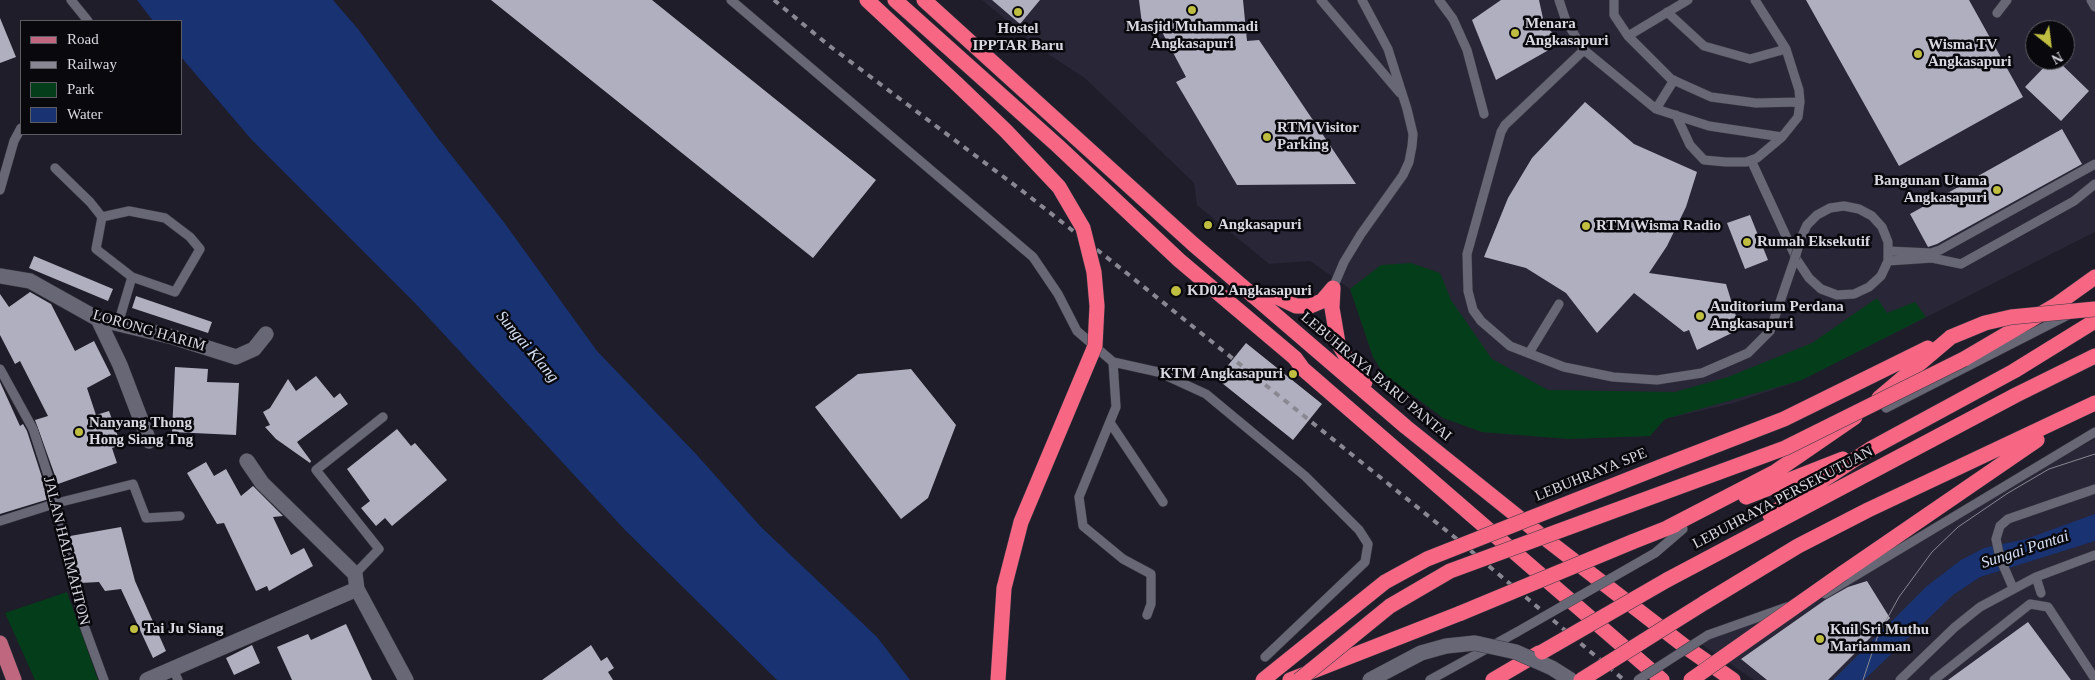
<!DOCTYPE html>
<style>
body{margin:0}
#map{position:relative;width:2095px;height:680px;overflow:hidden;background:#1e1d29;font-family:"Times New Roman",serif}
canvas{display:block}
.legend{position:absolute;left:20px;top:20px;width:162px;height:115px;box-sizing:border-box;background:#08080d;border:1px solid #5c5c62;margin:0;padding:6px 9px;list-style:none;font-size:15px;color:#dad9e2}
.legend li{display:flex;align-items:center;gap:10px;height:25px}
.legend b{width:25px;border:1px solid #5c5c62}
.north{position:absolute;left:2025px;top:20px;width:50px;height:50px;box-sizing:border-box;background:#08080d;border:1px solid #5c5c62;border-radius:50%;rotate:151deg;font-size:14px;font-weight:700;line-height:20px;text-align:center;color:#dad9e2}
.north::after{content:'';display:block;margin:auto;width:18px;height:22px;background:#c0be41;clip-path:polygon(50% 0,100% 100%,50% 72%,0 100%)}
</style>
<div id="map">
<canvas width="2095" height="680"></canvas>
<ul class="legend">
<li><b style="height:6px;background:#be677e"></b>Road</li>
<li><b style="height:6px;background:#898892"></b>Railway</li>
<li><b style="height:14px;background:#043d19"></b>Park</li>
<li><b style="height:14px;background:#193271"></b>Water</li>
</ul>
<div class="north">N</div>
</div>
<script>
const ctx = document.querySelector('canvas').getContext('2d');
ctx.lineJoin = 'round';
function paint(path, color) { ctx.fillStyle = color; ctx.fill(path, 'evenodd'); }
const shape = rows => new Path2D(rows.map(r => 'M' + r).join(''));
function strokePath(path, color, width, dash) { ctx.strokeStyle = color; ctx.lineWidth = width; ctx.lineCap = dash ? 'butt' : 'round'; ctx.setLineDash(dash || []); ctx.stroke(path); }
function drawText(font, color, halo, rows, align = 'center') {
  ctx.font = font + ' "Times New Roman",serif'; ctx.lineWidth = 5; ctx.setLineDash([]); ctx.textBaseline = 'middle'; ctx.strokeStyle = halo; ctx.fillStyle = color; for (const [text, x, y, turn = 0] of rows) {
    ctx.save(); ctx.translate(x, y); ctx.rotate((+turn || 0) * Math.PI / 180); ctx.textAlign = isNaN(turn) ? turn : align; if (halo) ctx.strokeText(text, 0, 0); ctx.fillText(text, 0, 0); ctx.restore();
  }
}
paint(shape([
 [982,0,2095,0,2095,232,1802,380,1734,403,1665,419,1650,436,1568,439,1482,432,1443,418,1383,373,1373,357,1350,289,1310,261,1269,264,1197,205,1194,183,1086,79,1045,52],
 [2035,30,2065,30,2065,60,2035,60],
 [2095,439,2095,680,1754,680,1701,644,1843,573]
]), '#282637');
paint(shape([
 [1411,263,1440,273,1451,300,1492,359,1548,390,1675,392,1728,377,1812,343,1877,298,1887,313,1915,302,1926,317,1802,380,1665,419,1650,436,1568,439,1482,432,1443,418,1383,373,1373,357,1350,289,1381,265],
 [67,592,98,680,35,680,5,613]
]), '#043d19');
paint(shape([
 [137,0,333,0,358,29,437,137,503,221,597,351,696,454,761,527,877,637,910,680,777,680,625,530,415,303,251,139,181,57,181,21,153,21],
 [2095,514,2095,541,1980,577,1953,595,1864,680,1833,680,1927,586,1961,560,1984,548,2026,539]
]), '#193271');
paint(shape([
 [491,0,652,0,876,180,813,258],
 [992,0,1040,0,1020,24],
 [1139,0,1243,0,1247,41,1259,40,1356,184,1237,185,1176,82,1186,77,1161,30,1143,32],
 [1501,0,1539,0,1544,23,1561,43,1496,80,1472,20],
 [1806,0,1969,0,2023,97,1899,166],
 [0,18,16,57,0,63],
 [2051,60,2057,60,2089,91,2061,121,2025,87],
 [1585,102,1634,144,1697,172,1686,207,1667,246,1649,273,1726,284,1740,329,1697,350,1689,330,1684,332,1634,293,1597,333,1566,293,1526,268,1484,257,1508,198,1532,158],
 [2062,129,2082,164,1937,244,1928,247,1910,214],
 [1750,215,1768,260,1745,269,1727,223],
 [34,256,113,289,108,301,29,268],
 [30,292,51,304,75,351,94,341,111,375,87,388,96,415,109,411,121,445,112,448,117,463,58,484,35,420,48,416,20,361,15,364,0,335,0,294,9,307],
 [136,296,212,322,208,333,132,308],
 [1246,343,1322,404,1293,440,1217,379],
 [175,367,208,369,207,382,239,383,236,435,172,432],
 [911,369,956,425,928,498,901,519,815,407,858,374],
 [316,376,334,398,340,393,348,404,297,442,311,461,310,463,276,439,265,427,270,425,263,412,270,408,288,379,296,391],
 [0,382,20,426,23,424,27,431,49,499,0,514],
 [397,429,411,446,415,443,447,480,392,526,385,518,376,526,361,508,370,501,347,469],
 [206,462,214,476,226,469,241,496,253,486,283,516,273,517,291,555,304,548,313,566,269,591,267,586,256,591,224,523,217,524,187,473],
 [121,527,135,581,166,651,153,658,121,589,105,591,99,582,80,583,70,536],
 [1867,581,1890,618,1828,680,1767,680,1741,659,1825,600,1848,587],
 [2028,622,2071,680,1948,680],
 [346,624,372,680,292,680,277,647,308,634,311,640],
 [252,645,260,663,234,675,226,658],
 [591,645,601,661,607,657,614,668,608,672,613,680,542,680]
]), '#b0afbf');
const lane = shape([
 [71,0,88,21],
 [731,0,1033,257,1058,294,1077,331,1113,362,1158,372,1206,394,1305,476,1359,530,1368,544,1365,562,1265,657],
 [1321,0,1400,93],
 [1439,0,1453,19,1467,50,1484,114],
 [1559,0,1566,21,1584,50,1656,109,1709,126,1782,137],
 [1614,0,1614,15,1628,36,1671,79,1711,97,1756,103,1800,102],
 [2091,0,2095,7],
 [1667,12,1704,46,1750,59,1786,49],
 [1997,13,2007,0],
 [1628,36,1688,0],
 [1584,50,1505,125,1501,132,1467,254,1468,291,1473,310,1481,321,1510,346,1564,367,1613,377,1657,380,1702,373,1748,353,1770,331,1795,258],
 [1656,109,1674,80],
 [1676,115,1690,145,1704,160,1726,162,1746,162,1757,158,1782,137,1798,117,1800,102,1799,90,1786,49,1755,0],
 [1751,160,1797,260,1809,278,1821,289,1837,295,1854,294,1869,287,1881,276,1888,261,1888,242,1882,227,1872,216,1859,209,1844,206,1830,208,1817,215,1807,225,1801,238],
 [55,168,90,202,102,217,96,249,132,277,118,324],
 [0,190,14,141,21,128],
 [102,217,129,211,165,218,190,237,200,249,175,292,132,277],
 [1888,251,1931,253,1940,250,2095,164],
 [1888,261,1932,258,1961,264,2074,201,2095,184],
 [1332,290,1344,262,1361,234,1403,175,1409,162,1412,146,1413,134,1407,109,1388,49,1362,0],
 [1529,353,1559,304],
 [1113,362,1116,407,1079,497,1083,526,1123,559,1151,574,1151,604,1147,615],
 [0,369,33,429,57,503,82,620,104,680],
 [1886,408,2068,315],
 [1111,424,1163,502],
 [0,521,57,503,133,484,146,518,180,516],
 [1655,553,1683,529],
 [355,574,379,549,316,470,383,417],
 [2036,577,2041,593],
 [2013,588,2000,558,1996,539,2000,526,2008,519,2095,489],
 [1825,594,2095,432],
 [1708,635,1787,607],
 [173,669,178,680],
 [1430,680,1517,632],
 [1900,680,1955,627,1980,607,2036,577,2095,555],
 [1934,680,2030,604,2048,607,2095,679]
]);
const street = shape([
 [0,276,30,281,98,319,173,337,236,357,254,349,266,334],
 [98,319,120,365,149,441],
 [247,461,262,483,355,574,357,589,406,680],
 [147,680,357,589]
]);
const primary = shape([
 [0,643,14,680]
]);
const highway = shape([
 [867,0,957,84],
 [895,0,1058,146,1179,260,1295,358,1303,369,1662,680],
 [924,0,1193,244,1406,427,1542,536,1687,648,1733,680],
 [1333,288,1332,308,1338,343,1351,365,1365,382],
 [1253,296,1277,297,1296,306,1310,306,1322,301,1333,288],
 [1964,359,2056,305,2095,277],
 [1879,398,1951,337],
 [1665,465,1784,419,1928,348],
 [1746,497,1843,459],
 [1770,515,1872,448,2014,371,2095,321],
 [1667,528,1775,472,1855,417],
 [1632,542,1675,525],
 [1843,573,2037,440],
 [1667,580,2016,395,2095,356],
 [1704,603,1798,546,1868,510,2095,403],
 [1290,680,1461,613],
 [1493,680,1539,653]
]);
strokePath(lane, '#3a3943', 10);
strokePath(street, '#3a3943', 16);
strokePath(primary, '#3a3943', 16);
strokePath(highway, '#3a3943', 16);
strokePath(lane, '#686776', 9);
strokePath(street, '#686776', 15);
strokePath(primary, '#be677e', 15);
strokePath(highway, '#f76784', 15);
strokePath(shape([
 [1863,680,1878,635,1899,597,1932,552,1958,527,2008,493,2049,469,2095,454]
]), '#898892', 1);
strokePath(shape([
 [774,0,827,44,1025,193,1124,271,1458,540,1624,680]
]), '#898892', 4, [6, 6]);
const laneBridge = shape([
 [1795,258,1801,238],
 [1517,632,1655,553],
 [1638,680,1708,635]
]);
const streetBridge = shape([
 [1370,680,1421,653,1446,646,1475,643,1516,652,1552,668,1571,680]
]);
const highwayBridge = shape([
 [957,84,1006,131,1059,187,1083,228,1094,272,1097,306,1095,346,1021,522,1004,588,998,680],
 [1951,337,1985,323,2011,317,2095,309],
 [1461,613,1632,542],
 [1542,652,1667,580],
 [1263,680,1385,582,1427,559,1665,465],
 [1299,680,1390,606,1450,571,1785,448,1964,359],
 [1581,680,1704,603],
 [1691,680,1843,573]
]);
strokePath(laneBridge, '#3a3943', 10, []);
strokePath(streetBridge, '#3a3943', 16, []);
strokePath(highwayBridge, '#3a3943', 16, []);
strokePath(laneBridge, '#686776', 9);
strokePath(streetBridge, '#686776', 15);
strokePath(highwayBridge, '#f76784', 15);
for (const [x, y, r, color] of [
 [1192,10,5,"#c0be41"],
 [1018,12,5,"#c0be41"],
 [1515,33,5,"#c0be41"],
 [1918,54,5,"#c0be41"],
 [1267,137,5,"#c0be41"],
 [1997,190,5,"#c0be41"],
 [1208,225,5,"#c0be41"],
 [1586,226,5,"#c0be41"],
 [1747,242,5,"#c0be41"],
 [1176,291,6,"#c0be41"],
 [1700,316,5,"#c0be41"],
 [1293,374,5,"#c0be41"],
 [79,432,5,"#c0be41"],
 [134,629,5,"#c0be41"],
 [1820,639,5,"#c0be41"]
]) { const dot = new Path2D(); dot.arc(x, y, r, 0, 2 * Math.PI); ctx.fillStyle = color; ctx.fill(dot); strokePath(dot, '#08080d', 2); }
drawText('bold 15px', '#dad9e2', '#08080d', [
 ["Menara",1525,24],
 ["Angkasapuri",1525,41],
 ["Masjid Muhammadi",1192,27,"center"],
 ["Angkasapuri",1192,44,"center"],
 ["Hostel",1018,29,"center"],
 ["IPPTAR Baru",1018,46,"center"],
 ["Wisma TV",1928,45],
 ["Angkasapuri",1928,62],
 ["RTM Visitor",1277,128],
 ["Parking",1277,145],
 ["Bangunan Utama",1987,181,"right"],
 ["Angkasapuri",1987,198,"right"],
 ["Angkasapuri",1218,225],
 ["RTM Wisma Radio",1596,226],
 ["Rumah Eksekutif",1757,242],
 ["KD02 Angkasapuri",1187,291],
 ["Auditorium Perdana",1710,307],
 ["Angkasapuri",1710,324],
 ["KTM Angkasapuri",1283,374,"right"],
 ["Nanyang Thong",89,423],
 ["Hong Siang Tng",89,440],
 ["Tai Ju Siang",144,629],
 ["Kuil Sri Muthu",1830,630],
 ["Mariamman",1830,647]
], 'left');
drawText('15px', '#dad9e2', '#08080d', [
 ["LORONG HARIM",149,331,16],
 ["LEBUHRAYA BARU PANTAI",1376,377,40],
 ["LEBUHRAYA SPE",1591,475,-22],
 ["LEBUHRAYA PERSEKUTUAN",1783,498,-28],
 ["JALAN HALIMAHTON",66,551,76]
]);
drawText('italic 16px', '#d7e1f5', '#08080d', [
 ["Sungai Klang",527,347,50],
 ["Sungai Pantai",2025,550,-18]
]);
</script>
